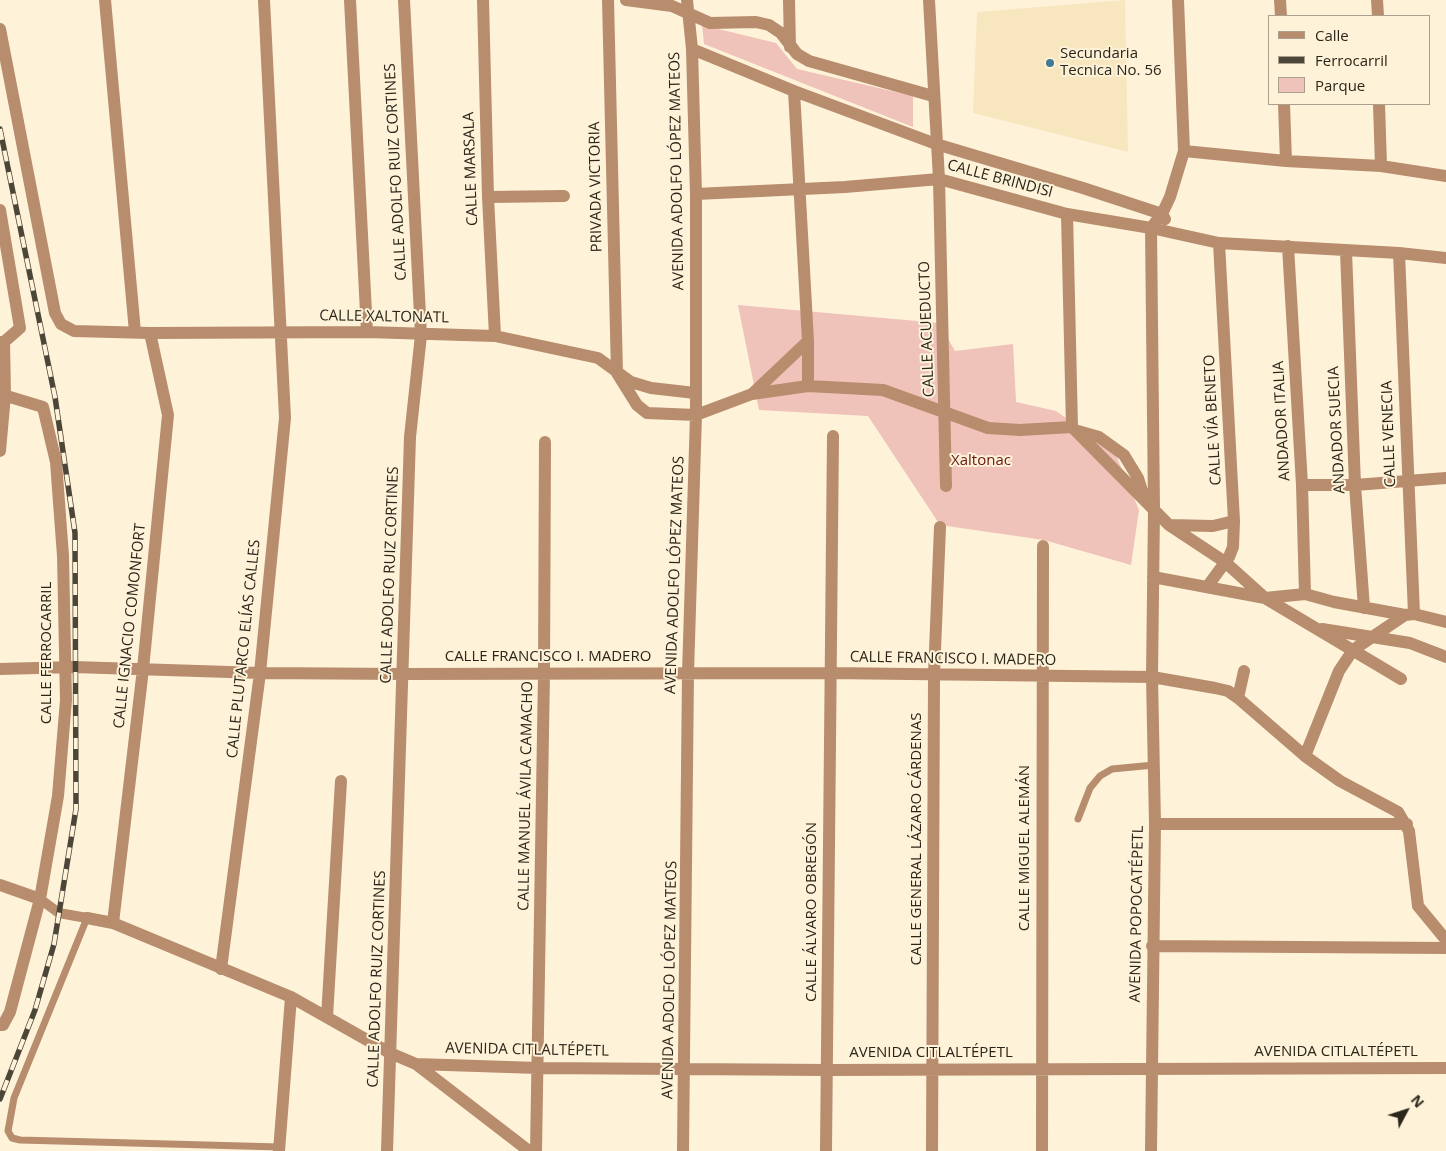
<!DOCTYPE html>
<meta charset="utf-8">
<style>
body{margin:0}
#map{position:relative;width:1446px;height:1151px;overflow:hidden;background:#fef2d9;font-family:"Open Sans",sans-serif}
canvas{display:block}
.legend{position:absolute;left:1268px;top:15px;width:162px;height:90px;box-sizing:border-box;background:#fef2d9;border:1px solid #aaa08d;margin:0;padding:6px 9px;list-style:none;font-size:15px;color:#2b261a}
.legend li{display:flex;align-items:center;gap:10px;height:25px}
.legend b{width:25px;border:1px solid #aaa08d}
.north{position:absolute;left:1381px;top:1086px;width:50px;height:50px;-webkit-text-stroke:4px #fef2d9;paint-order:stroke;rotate:50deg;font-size:14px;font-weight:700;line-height:20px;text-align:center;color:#2b261a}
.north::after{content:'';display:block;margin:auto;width:18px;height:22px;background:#2b261a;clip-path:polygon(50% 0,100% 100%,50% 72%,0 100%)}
</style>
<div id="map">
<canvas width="1446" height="1151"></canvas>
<ul class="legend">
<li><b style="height:6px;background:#b78d6e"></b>Calle</li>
<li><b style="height:6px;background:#4c4638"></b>Ferrocarril</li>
<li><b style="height:14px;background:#efc2ba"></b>Parque</li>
</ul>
<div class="north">N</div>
</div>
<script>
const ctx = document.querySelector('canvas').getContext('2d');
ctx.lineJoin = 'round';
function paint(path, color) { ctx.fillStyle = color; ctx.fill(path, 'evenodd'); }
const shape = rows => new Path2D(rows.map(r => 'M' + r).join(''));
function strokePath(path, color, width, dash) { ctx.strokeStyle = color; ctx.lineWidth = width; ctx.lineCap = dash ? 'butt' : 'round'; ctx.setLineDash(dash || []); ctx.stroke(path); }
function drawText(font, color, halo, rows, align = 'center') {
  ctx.font = font + ' "Open Sans",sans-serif'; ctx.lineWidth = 4; ctx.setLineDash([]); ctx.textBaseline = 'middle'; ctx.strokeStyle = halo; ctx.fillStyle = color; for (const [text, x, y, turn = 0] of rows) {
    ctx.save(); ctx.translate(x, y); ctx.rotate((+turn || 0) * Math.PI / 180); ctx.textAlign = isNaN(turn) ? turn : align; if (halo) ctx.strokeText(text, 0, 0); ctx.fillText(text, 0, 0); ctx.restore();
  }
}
paint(shape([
 [1125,0,1128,152,973,113,977,12]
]), '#f8e6bf');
paint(shape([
 [702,25,776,43,797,69,913,96,913,127,704,44],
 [738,305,939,323,955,351,1013,344,1016,402,1056,411,1115,453,1139,510,1131,565,1044,540,940,525,868,416,759,410]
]), '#efc2ba');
strokePath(shape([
 [1078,819,1090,788,1100,776,1112,769,1154,765],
 [87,918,14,1098,8,1131,12,1138,20,1140,280,1147]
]), '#b78d6e', 7);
strokePath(shape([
 [40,899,59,913,87,918]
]), '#b78d6e', 10);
strokePath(shape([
 [105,0,135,332],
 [350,0,367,332],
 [483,0,488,197,495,336],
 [608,0,617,373,637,405,647,413,696,415,752,394,808,386,883,390,988,428,1020,430,1072,427,1169,525,1225,562,1265,598,1401,679],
 [626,0,672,6,710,23,756,22,769,25,781,33,797,54,809,61,933,96],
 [789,0,790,47],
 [929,0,939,179,946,486],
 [1280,0,1281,16],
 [1377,0,1378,16],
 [0,29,55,313,61,324,74,331,150,333,367,332,495,336,598,358,631,382,651,388,695,393],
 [692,49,794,91,936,144,1083,188,1162,214,1165,219],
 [794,91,808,341,808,386],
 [1284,104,1286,161],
 [1379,104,1381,166],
 [1184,151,1286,161,1381,166,1446,176],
 [696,194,845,187,939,179,1067,214,1151,228,1219,243,1399,253,1446,258],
 [488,197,564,196],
 [0,210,20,328,4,342,0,342],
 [1067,214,1072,427],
 [1288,246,1302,485,1305,594],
 [1346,251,1355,485,1364,608],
 [1399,253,1414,614],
 [0,394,43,407,56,462,63,556,66,700,58,796,40,899,10,1012,3,1025,0,1025],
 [752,394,808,341],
 [1078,431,1099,437,1124,455,1138,478,1144,497],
 [0,451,5,395,4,342],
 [1302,485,1355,485,1446,478],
 [1169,525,1213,526,1234,521],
 [1153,577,1265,598,1305,594,1334,602,1405,615,1414,614,1446,622],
 [1207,587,1229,557,1233,547,1234,521,1219,243],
 [1322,629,1410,643,1446,657],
 [0,669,74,667,260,673,404,674,829,673,1152,677,1215,688,1228,691,1238,698,1305,756,1340,781,1398,812,1409,831,1418,906,1446,940],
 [1238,698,1244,671],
 [1305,756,1339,671,1353,650,1405,615],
 [1155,824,1407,824],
 [0,885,40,899],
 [87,918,113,923,291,997,390,1053,416,1064,529,1151],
 [113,923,143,669,168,415,150,333],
 [1152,946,1446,948],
 [221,969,260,673,285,418,264,0],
 [327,1017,341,781],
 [416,1064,538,1068,827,1070,1446,1068],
 [279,1151,291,997],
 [387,1151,410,437,421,335,404,0],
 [536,1151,544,674,545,442],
 [683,1151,688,673,696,415,696,194,692,49,687,0],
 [826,1151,833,436],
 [932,1151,934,675,940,527],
 [1042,1151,1043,546],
 [1151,1151,1155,824,1152,677,1154,510,1151,228,1162,214,1170,197,1184,151,1178,0]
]), '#b78d6e', 12);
const rail = shape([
 [0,129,55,397,75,533,76,809,54,944,35,1010,0,1099]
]);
strokePath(rail, '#4c4638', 5.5);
strokePath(rail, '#fef2d9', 4, [11]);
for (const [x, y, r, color] of [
 [1050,63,5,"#407b93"]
]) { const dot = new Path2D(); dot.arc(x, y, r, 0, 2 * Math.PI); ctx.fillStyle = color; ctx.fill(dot); strokePath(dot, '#fef2d9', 2); }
drawText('15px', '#2b261a', '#fef2d9', [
 ["Secundaria",1060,54],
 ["Tecnica No. 56",1060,71]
], 'left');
drawText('15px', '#2b261a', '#fef2d9', [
 ["CALLE MARSALA",471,169,-92],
 ["AVENIDA ADOLFO LÓPEZ MATEOS",677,171,-91],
 ["CALLE ADOLFO RUIZ CORTINES",396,172,-93],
 ["CALLE BRINDISI",1000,179,15],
 ["PRIVADA VICTORIA",596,187,-91],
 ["CALLE XALTONATL",384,317,1],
 ["CALLE ACUEDUCTO",927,329,-92],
 ["CALLE VÍA BENETO",1213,420,-93],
 ["ANDADOR ITALIA",1282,421,-93],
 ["ANDADOR SUECIA",1337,430,-93],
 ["CALLE VENECIA",1389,434,-92],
 ["CALLE ADOLFO RUIZ CORTINES",390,575,-88],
 ["AVENIDA ADOLFO LÓPEZ MATEOS",675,575,-88],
 ["CALLE IGNACIO COMONFORT",130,626,-84],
 ["CALLE PLUTARCO ELÍAS CALLES",244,649,-84],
 ["CALLE FERROCARRIL",47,653,-90],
 ["CALLE FRANCISCO I. MADERO",548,657],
 ["CALLE FRANCISCO I. MADERO",953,659,1],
 ["CALLE MANUEL ÁVILA CAMACHO",526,796,-89],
 ["CALLE GENERAL LÁZARO CÁRDENAS",917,839,-90],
 ["CALLE MIGUEL ALEMÁN",1025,848,-90],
 ["CALLE ÁLVARO OBREGÓN",812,912,-90],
 ["AVENIDA POPOCATÉPETL",1137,914,-89],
 ["CALLE ADOLFO RUIZ CORTINES",377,979,-88],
 ["AVENIDA ADOLFO LÓPEZ MATEOS",670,980,-89],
 ["AVENIDA CITLALTÉPETL",527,1050,1],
 ["AVENIDA CITLALTÉPETL",1336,1052],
 ["AVENIDA CITLALTÉPETL",931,1053]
]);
drawText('15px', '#6a160f', '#fef2d9', [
 ["Xaltonac",981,461]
]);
</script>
